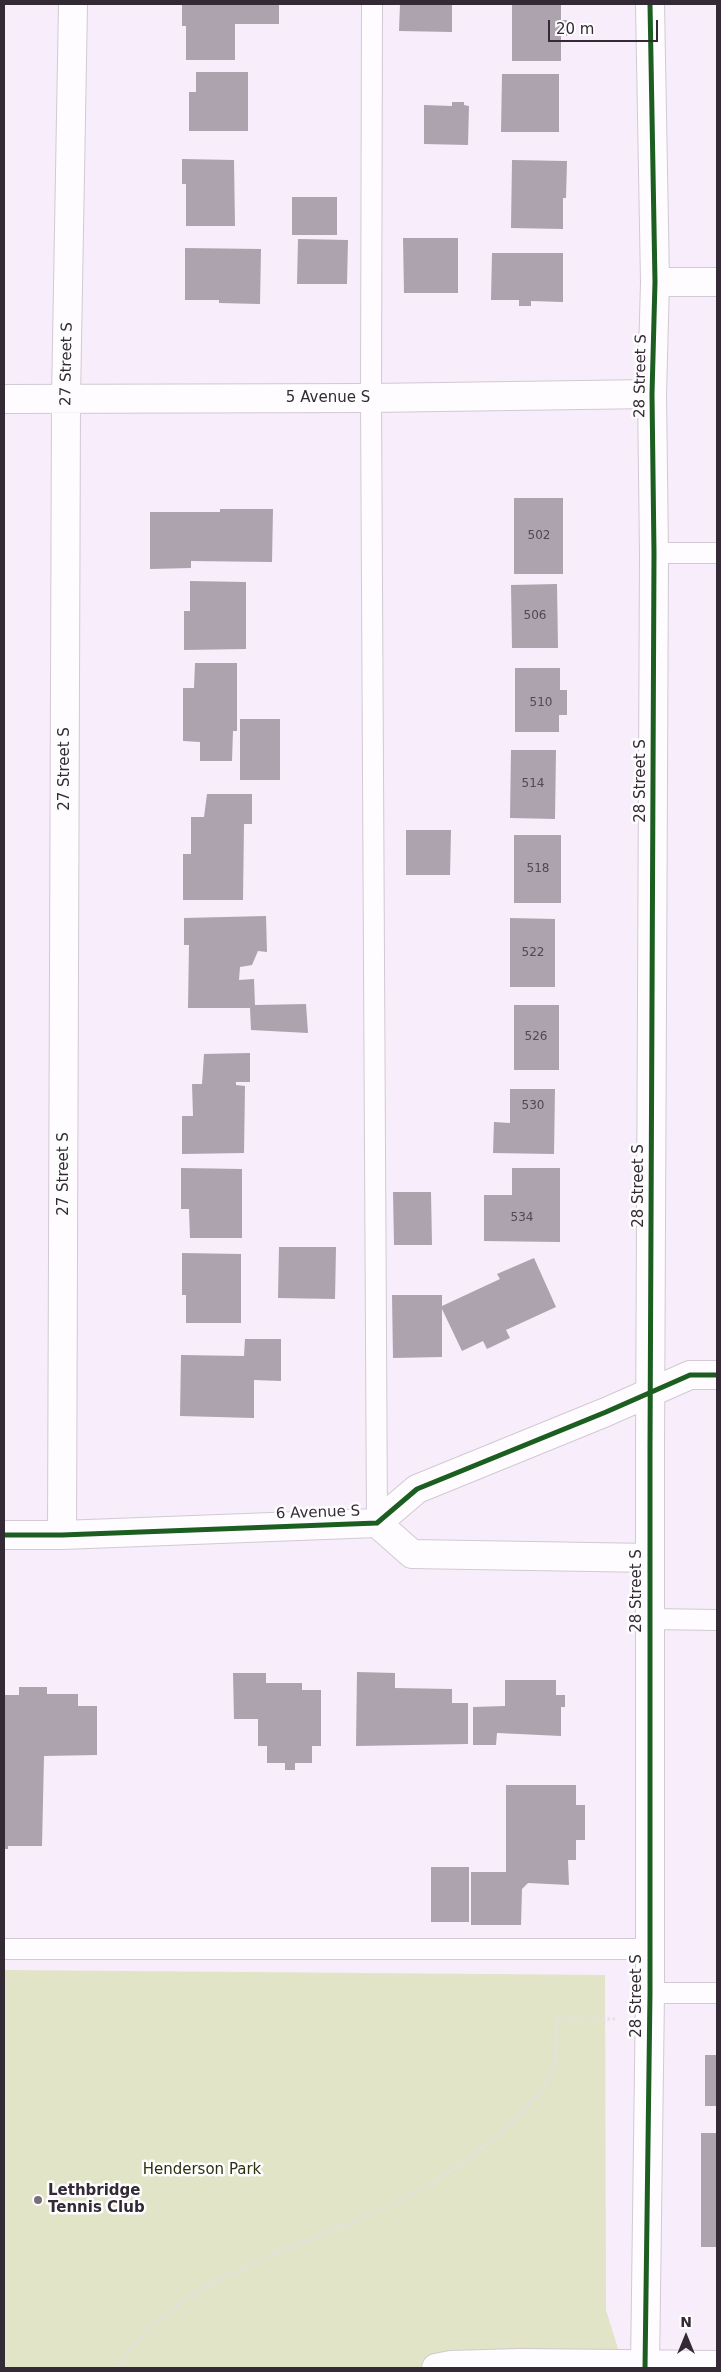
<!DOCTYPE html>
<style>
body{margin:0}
#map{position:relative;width:721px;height:2372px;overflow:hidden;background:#f8edfa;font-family:"DejaVu Sans",sans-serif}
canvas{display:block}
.frame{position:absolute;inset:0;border:5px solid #332a35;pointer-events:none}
.north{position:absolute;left:661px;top:2312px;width:50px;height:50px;-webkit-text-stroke:4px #fdfdfd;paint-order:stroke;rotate:0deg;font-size:14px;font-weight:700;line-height:20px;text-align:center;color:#332a35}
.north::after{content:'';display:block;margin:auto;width:18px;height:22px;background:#332a35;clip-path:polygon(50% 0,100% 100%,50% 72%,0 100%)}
.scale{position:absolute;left:548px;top:20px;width:110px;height:22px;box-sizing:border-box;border:2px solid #332a35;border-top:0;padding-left:6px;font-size:15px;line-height:18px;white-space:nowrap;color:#332a35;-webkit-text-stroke:4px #fdfdfd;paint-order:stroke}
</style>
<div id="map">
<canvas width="721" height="2372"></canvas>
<div class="frame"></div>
<div class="north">N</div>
<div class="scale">20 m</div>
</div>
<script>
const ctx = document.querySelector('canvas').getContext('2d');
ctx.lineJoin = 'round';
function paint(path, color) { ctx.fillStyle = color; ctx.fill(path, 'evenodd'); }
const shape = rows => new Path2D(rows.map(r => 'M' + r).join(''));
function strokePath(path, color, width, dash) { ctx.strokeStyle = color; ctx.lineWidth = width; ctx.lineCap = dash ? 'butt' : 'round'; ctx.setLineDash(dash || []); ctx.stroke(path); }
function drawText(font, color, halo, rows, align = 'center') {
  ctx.font = font + ' "DejaVu Sans",sans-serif'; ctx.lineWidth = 5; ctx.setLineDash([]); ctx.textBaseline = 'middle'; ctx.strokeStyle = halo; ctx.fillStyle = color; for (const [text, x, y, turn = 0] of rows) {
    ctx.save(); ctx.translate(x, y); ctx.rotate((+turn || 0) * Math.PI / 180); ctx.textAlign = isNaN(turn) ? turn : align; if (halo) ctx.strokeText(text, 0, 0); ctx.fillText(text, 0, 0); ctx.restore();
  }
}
paint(shape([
 [4,1970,605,1975,606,2310,624,2368,4,2368]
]), '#e1e4c6');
paint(shape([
 [182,4,279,4,279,24,235,24,235,60,186,60,186,26,182,26],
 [400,4,452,4,452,32,399,31],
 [512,4,561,4,561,20,567,20,567,36,561,36,561,61,512,61],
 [196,72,248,72,248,131,189,131,189,92,196,92],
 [502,74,559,74,559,132,501,132],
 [452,102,464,102,464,105,469,106,468,145,424,144,424,105,452,106],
 [182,159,234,160,235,226,186,226,186,184,182,184],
 [512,160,567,161,566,198,563,198,563,229,511,228],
 [292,197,337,197,337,235,292,235],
 [403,238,458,238,458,293,404,293],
 [298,239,348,240,347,284,297,284],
 [185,248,261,249,260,304,219,303,219,300,185,300],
 [492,253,563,253,563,302,531,301,531,306,519,306,519,300,491,300],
 [514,498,563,498,563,574,514,574],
 [220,509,273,509,272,562,191,561,191,568,150,569,150,512,220,512],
 [190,581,246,582,246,649,184,650,184,611,190,611],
 [557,584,558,648,512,648,511,585],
 [195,663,237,663,237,731,233,731,232,761,200,761,200,742,183,741,183,688,194,688],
 [515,668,560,668,560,690,567,690,567,715,559,715,559,732,515,732],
 [240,719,280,719,280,780,240,780],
 [511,750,556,750,555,819,510,818],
 [207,794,252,794,252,824,244,824,243,900,183,900,183,854,191,854,191,817,204,817],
 [406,830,451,830,450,875,406,875],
 [514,835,561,835,561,903,514,903],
 [266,916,267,952,258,951,252,965,240,967,239,980,254,979,255,1005,306,1004,308,1033,251,1030,250,1008,188,1008,189,945,184,945,184,918],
 [510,918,555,919,555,987,510,987],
 [514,1005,559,1005,559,1070,514,1070],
 [250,1053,250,1082,236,1082,236,1085,245,1086,244,1153,182,1154,182,1116,193,1116,192,1084,202,1084,204,1054],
 [510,1089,555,1089,554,1154,493,1153,494,1122,510,1123],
 [181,1168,242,1169,242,1238,190,1238,189,1209,181,1209],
 [512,1168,560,1168,560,1242,484,1241,484,1195,512,1195],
 [393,1192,431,1192,432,1245,394,1245],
 [279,1247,336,1247,335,1299,278,1298],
 [182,1253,241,1254,241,1323,186,1323,186,1295,182,1295],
 [534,1258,556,1307,506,1330,510,1338,487,1349,483,1341,462,1351,442,1309,442,1357,393,1358,392,1295,442,1295,442,1306,500,1279,497,1274],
 [245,1339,281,1339,281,1381,254,1380,254,1418,180,1416,181,1355,244,1356],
 [357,1672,395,1673,395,1688,452,1689,452,1703,468,1703,468,1744,356,1746],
 [233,1673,266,1673,266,1683,302,1683,302,1690,321,1690,321,1746,312,1746,312,1763,295,1763,295,1770,285,1770,285,1763,267,1763,267,1746,258,1746,258,1719,234,1719],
 [505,1680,556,1680,556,1695,565,1695,565,1707,561,1707,561,1736,497,1733,496,1745,473,1745,473,1707,505,1706],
 [19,1687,47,1687,47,1694,78,1694,78,1706,97,1706,97,1755,44,1756,42,1846,8,1846,8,1849,4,1849,4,1695,19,1695],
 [506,1785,576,1785,576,1805,585,1805,585,1840,576,1840,576,1860,568,1860,569,1885,528,1883,522,1889,521,1925,471,1925,471,1872,506,1872],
 [431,1867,469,1867,469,1922,431,1922],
 [705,2055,717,2055,717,2106,705,2106],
 [701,2133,717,2133,717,2247,701,2247]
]), '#aca3ae');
const lane = shape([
 [372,4,371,398,377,1523],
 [654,553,717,553],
 [650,1619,717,1620],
 [4,1949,650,1949],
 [650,1993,717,1993]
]);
const street = shape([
 [655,282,717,282],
 [4,399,371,398,652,394],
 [377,1523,412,1554,650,1558],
 [4,1535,62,1535,377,1523,417,1489,606,1412,690,1375,717,1375],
 [62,1535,66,399,73,4],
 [645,2368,650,1993,650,1445,654,553,652,394,655,282,650,4]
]);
const secondary = shape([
 [436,2368,451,2365,520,2363,717,2365]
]);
strokePath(lane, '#d2c9d4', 22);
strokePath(street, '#d2c9d4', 30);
strokePath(secondary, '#d2c9d4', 30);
strokePath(shape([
 [118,2368,135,2343,154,2323,192,2294,217,2280,282,2251,400,2202,445,2175,499,2136,523,2112,545,2085,555,2065,557,2019,615,2019]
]), '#e4e0e4', 3, [2.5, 2.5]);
strokePath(lane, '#fefcfe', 20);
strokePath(street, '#fefcfe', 28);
strokePath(secondary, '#fefcfe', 28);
strokePath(shape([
 [4,1535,62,1535,377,1523,417,1489,606,1412,690,1375,717,1375],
 [645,2368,650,1993,650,1445,654,553,652,394,655,282,650,4]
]), '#1b5e20', 5);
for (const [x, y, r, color] of [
 [38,2200,5,"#786e7a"]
]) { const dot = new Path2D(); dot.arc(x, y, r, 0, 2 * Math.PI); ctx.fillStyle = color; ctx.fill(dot); strokePath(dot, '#fdfdfd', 2); }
drawText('12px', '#514853', null, [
 ["502",539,536],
 ["506",535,616],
 ["510",541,703],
 ["514",533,784],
 ["518",538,869],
 ["522",533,953],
 ["526",536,1037],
 ["530",533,1106],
 ["534",522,1218]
]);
drawText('15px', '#332a35', '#fdfdfd', [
 ["27 Street S",67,364,-89],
 ["28 Street S",641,376,-89],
 ["5 Avenue S",328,398],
 ["27 Street S",65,769,-90],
 ["28 Street S",641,781,-90],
 ["27 Street S",64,1174,-90],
 ["28 Street S",639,1186,-90],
 ["6 Avenue S",318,1513,-2],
 ["28 Street S",637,1591,-90],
 ["28 Street S",637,1996,-90]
]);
drawText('15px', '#2b320d', '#fdfdfd', [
 ["Henderson Park",202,2170]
]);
drawText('bold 15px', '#332a35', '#fdfdfd', [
 ["Lethbridge",48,2191],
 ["Tennis Club",48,2208]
], 'left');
</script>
